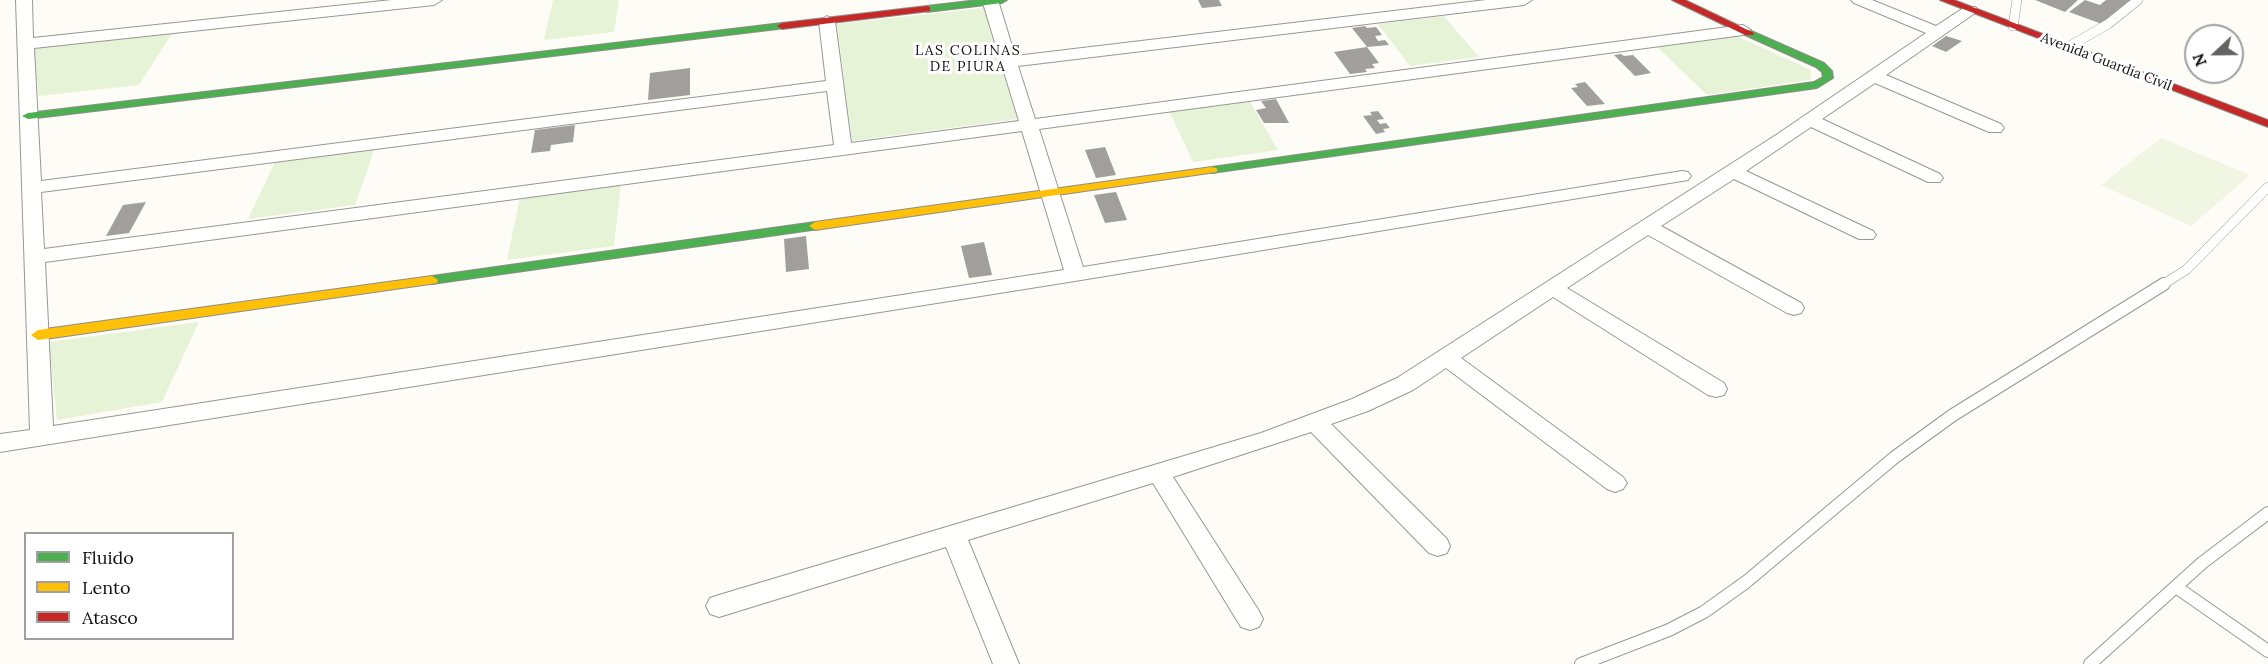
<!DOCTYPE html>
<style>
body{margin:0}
#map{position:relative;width:2268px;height:664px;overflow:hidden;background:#fdfcf7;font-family:Lora,serif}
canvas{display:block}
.legend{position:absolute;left:24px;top:532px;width:210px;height:108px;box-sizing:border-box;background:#fff;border:2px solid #a0a0a0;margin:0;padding:8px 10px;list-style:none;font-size:18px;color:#111}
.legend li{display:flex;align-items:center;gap:12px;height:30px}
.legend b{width:30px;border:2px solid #a0a0a0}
.north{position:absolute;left:2184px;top:24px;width:60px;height:60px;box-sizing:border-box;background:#fff;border:2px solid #a0a0a0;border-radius:50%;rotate:248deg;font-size:16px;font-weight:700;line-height:24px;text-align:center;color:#111}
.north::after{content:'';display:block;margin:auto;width:21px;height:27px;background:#646362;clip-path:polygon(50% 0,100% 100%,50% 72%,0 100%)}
</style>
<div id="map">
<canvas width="2268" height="664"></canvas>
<ul class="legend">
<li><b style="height:8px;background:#4caf50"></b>Fluido</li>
<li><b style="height:8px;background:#ffc107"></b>Lento</li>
<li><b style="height:8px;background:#c62828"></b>Atasco</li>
</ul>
<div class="north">N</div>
</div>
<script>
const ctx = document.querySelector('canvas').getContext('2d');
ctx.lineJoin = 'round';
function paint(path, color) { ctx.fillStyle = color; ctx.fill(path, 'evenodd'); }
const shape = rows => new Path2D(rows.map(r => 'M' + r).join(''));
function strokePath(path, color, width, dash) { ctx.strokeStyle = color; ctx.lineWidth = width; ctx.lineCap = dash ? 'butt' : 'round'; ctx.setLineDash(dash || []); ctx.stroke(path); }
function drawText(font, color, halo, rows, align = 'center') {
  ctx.font = font + ' Lora,serif'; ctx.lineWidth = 6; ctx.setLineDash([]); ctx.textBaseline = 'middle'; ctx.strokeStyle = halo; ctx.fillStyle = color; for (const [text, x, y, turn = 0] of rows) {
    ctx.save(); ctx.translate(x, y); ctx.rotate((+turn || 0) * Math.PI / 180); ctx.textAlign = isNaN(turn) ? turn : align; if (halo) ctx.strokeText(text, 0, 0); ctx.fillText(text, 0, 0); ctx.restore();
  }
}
paint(shape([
 [553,0,619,0,614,32,544,40],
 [984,8,1017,119,852,141,837,24],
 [1444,16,1479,57,1410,66,1378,24],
 [174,31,139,85,39,96,33,46],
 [1734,35,1811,70,1810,80,1707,95,1655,45],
 [1249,100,1278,150,1193,162,1169,111],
 [375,148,355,205,248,219,276,160],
 [621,184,614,246,507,260,520,197],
 [199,322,162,402,57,420,49,342]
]), '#e7f3d7');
paint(shape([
 [2161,138,2250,175,2191,226,2101,185]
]), '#f0f6e1');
paint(shape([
 [1198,0,1219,0,1222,6,1202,8],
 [2035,0,2078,0,2065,12],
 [2085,0,2100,5,2106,0,2132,0,2102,24,2069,12],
 [1365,26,1367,28,1376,27,1382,35,1375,36,1378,41,1385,40,1389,45,1367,47,1352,28],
 [1946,36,1962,41,1946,52,1932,46],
 [1367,47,1379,63,1372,64,1375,68,1365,69,1367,72,1350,74,1334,52],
 [1621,54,1624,56,1633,55,1651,73,1635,76,1614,55],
 [690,68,690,95,648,100,650,73],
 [1585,82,1605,104,1587,106,1571,88,1578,87,1575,84],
 [1276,99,1289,123,1264,123,1256,110,1266,108,1261,101],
 [1378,111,1384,119,1377,120,1380,124,1386,123,1390,128,1383,129,1385,132,1376,134,1363,116,1372,115,1370,112],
 [575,125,573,142,551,145,550,151,531,153,535,130],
 [1105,147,1116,175,1096,178,1085,150],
 [1116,192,1127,220,1105,223,1094,195],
 [146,202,129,233,106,236,123,205],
 [806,236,809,269,786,272,784,239],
 [984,242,992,275,969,278,961,246]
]), '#a19f9c');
const laneFar1 = shape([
 [2013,26,2017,0],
 [2068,47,2108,24,2138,0],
 [2162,285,2186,270,2268,187]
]);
const lane = shape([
 [2176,587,2268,651],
 [1581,664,1669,630,1704,612,1746,582,1895,457,1953,415,2164,284],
 [2090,664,2202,563,2268,513]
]);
const street = shape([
 [16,0,32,0,33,38,392,0,442,0,434,5,34,48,41,181,826,81,819,21,827,16,835,21,851,143,1019,121,982,0,998,0,1015,56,1486,0,1532,0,1524,5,1018,66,1035,119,1743,25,1751,30,1743,35,1039,129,1083,267,1682,171,1688,172,1691,176,1688,180,1682,181,1075,281,0,452,0,434,30,430,16,0],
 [827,91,834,145,44,249,41,192,827,91],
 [1022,131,1064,270,53,426,45,262,1022,131],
 [1851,0,1872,0,1936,26,1965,7,1975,7,1978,10,1975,13,1886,75,2001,124,2004,128,2001,132,1989,132,1875,83,1822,119,1940,174,1943,178,1940,182,1928,182,1811,127,1746,171,1873,231,1876,235,1873,239,1859,239,1734,179,1661,226,1801,303,1804,308,1801,313,1794,315,1787,313,1648,235,1567,288,1724,383,1727,389,1724,395,1716,397,1708,395,1553,297,1461,358,1623,477,1627,483,1623,489,1615,492,1607,489,1446,368,1413,390,1368,411,1331,424,1447,539,1450,546,1447,553,1438,556,1429,553,1311,432,1173,477,1259,611,1263,619,1259,627,1250,630,1241,627,1153,483,968,540,1019,664,993,664,946,547,719,617,710,614,706,606,710,598,719,595,1261,433,1352,399,1397,378,1776,135,1926,33,1854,3,1851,0]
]);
const fast = shape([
 [978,0,1007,0,1002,3,927,12,922,9,927,6,978,0],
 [782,23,787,26,786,28,28,119,22,116,28,113,782,23],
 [1749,30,1824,63,1832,71,1833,78,1817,88,1212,173,1206,170,1212,167,1814,82,1823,77,1822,72,1816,67,1745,35,1745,31,1749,30],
 [815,222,819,223,821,226,819,229,432,284,426,280,432,276,815,222]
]);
const slow = shape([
 [1212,167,1216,168,1218,170,1216,172,815,230,809,226,815,222,1212,167],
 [432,276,438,280,437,283,38,340,31,335,38,330,432,276]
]);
const jam = shape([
 [1672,0,1685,0,1754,33,1753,35,1745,35,1672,0],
 [1940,0,1954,0,2268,120,2268,127,1940,0],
 [927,6,930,7,930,11,782,29,777,26,782,23,927,6]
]);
strokePath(laneFar1, '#979795', 10);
strokePath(lane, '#979795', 14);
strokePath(street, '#979795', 2);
strokePath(fast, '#8e8d8b', 2);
strokePath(slow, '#8e8d8b', 2);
strokePath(jam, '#8e8d8b', 2);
strokePath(laneFar1, '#fffffe', 9);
strokePath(lane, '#fffffe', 12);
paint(street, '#fffffe');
paint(fast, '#4caf50');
paint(slow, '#ffc107');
paint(jam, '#c62828');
ctx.letterSpacing = '1.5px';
drawText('14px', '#111', '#fff', [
 ["LAS COLINAS",968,51],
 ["DE PIURA",968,67]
]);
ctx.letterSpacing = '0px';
drawText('14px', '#111', '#fff', [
 ["Avenida Guardia Civil",2106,62,21]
]);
</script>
